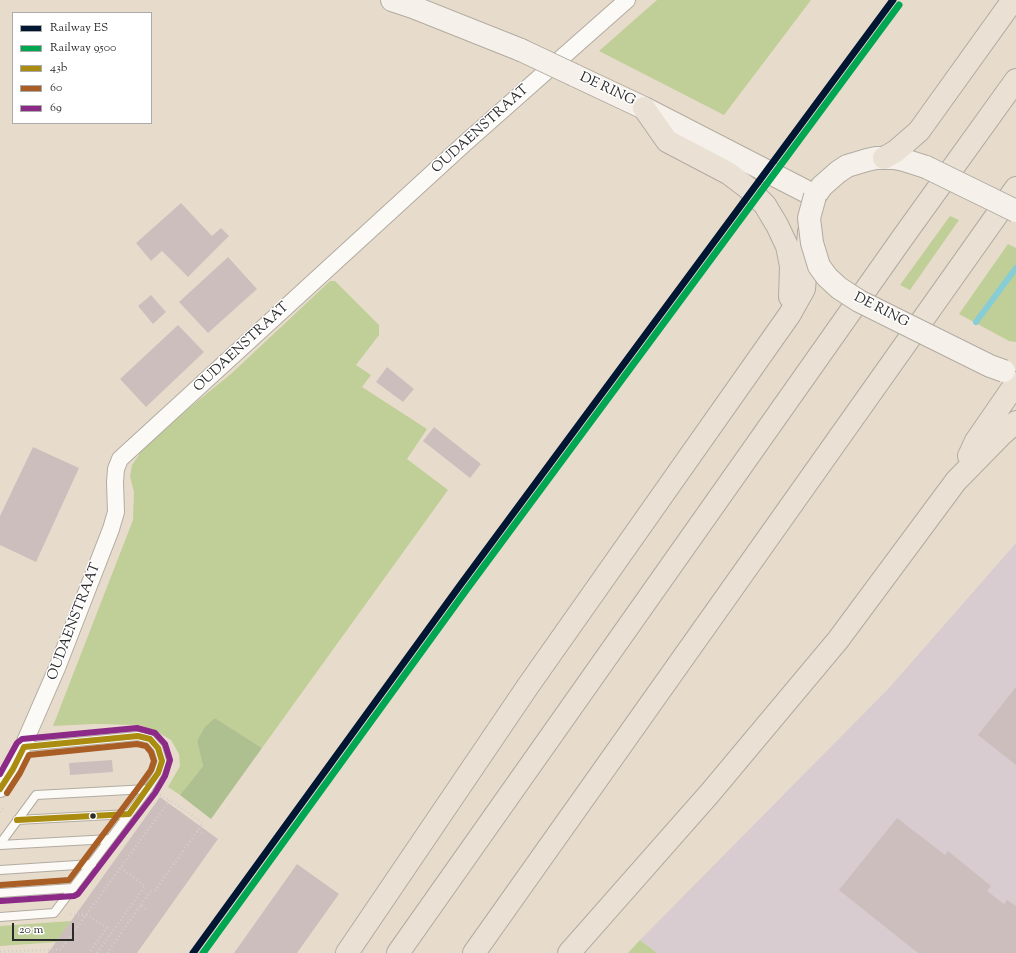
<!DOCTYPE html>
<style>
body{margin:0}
#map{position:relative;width:1016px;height:953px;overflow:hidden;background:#e7dccc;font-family:"Sorts Mill Goudy",serif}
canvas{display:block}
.legend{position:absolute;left:12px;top:12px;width:140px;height:112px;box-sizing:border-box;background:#fff;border:1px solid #aaa;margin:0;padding:5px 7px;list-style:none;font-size:12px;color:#2b2b2b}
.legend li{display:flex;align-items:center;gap:8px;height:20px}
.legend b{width:20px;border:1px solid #aaa}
.scale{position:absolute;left:12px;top:923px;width:62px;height:18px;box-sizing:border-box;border:2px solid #2b2b2b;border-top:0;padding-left:5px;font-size:12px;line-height:14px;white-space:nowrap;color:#2b2b2b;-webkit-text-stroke:3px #fff;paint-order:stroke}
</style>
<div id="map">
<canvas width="1016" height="953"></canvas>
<ul class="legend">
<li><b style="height:5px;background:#011633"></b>Railway ES</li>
<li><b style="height:5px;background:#00a651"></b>Railway 9500</li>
<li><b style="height:5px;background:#aa8c11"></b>43b</li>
<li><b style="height:5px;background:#a85e24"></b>60</li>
<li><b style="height:5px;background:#8c2b87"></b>69</li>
</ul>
<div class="scale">20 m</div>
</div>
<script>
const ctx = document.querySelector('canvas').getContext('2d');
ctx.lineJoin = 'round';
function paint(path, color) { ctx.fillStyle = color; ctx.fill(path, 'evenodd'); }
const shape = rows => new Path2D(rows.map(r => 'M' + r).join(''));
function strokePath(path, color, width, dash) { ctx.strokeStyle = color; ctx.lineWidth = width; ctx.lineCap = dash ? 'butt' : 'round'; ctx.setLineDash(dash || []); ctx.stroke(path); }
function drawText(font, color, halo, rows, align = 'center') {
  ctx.font = font + ' "Sorts Mill Goudy",serif'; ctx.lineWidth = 3; ctx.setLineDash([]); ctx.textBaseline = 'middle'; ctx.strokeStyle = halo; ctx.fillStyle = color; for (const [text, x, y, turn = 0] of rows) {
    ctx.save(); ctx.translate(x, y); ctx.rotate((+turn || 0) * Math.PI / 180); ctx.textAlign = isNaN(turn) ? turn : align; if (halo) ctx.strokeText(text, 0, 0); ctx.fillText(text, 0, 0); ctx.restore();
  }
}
paint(shape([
 [1016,543,1016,953,657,953,640,940,889,688]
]), '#d8ccd0');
paint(shape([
 [657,0,811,0,724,115,599,51],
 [950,216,959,220,910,290,900,285],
 [1008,244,1016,248,1016,342,1009,341,959,314],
 [330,281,335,281,379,325,379,335,356,365,371,375,362,387,427,429,407,459,448,490,262,748,215,718,197,741,203,766,180,795,168,787,180,766,179,754,171,740,156,731,140,725,95,724,53,726,133,520,134,492,130,477,132,465,139,455,140,448,232,373],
 [71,921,58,942,0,946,0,926],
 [640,940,657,953,628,953]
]), '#c0ce97');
paint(shape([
 [215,718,262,748,211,819,180,795,203,766,197,741,205,727]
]), '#aebf90');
strokePath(shape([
 [976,322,1016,268]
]), '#87cdd6', 6);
paint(shape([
 [181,203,212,236,221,228,229,236,188,277,162,251,151,261,136,243],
 [228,257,257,289,208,333,179,302],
 [151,295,166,312,153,324,138,306],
 [178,325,204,352,146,407,120,379],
 [387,367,414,389,403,402,376,382],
 [434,427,481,464,470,478,423,441],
 [33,447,79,468,36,562,0,545,0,516],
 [1016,687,1016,765,978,735],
 [112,760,113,772,70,775,69,763],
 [160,797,218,839,137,953,48,953],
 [897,818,945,855,948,851,991,886,987,891,1004,904,1007,900,1016,906,1016,953,918,953,839,890],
 [297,864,339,894,297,953,234,953]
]), '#cdbebe');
const service = shape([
 [17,820,129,814],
 [0,844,36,795,148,789],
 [0,845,110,839],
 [0,870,92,864],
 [0,893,73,888],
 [0,917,54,913,148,789,158,773,162,761,158,748,150,739,138,736,24,747]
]);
const minor = shape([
 [0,789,13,769,57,668,111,529,116,512,115,482,116,469,120,459,463,145,627,0]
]);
const secondary = shape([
 [392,0,413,7,521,50],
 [574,75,644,108,815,196,822,186,838,172,847,166,867,160,876,158,894,158,904,160,926,167]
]);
const motorway = shape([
 [644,108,667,141,728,173,748,188,765,205,777,225,787,246,791,266,790,297],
 [884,158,896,151,919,131,1013,0],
 [969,456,976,441,1016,383],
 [347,953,528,686,790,314,804,289,809,232],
 [398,953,903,237,1016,80],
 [474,953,1016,188],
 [569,953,710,793,838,640,956,481,1001,435,1016,422]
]);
strokePath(service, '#b2aba1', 10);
strokePath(minor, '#b2aba1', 18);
strokePath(secondary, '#b2aba1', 24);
strokePath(motorway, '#b2aba1', 24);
strokePath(shape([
 [160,795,170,800],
 [0,812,4,807],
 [198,830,203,834],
 [141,905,151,891],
 [70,914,87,915,107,928,89,953],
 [0,952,61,949,170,800,203,823,154,892],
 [97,953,145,886,121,868],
 [107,953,141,905,148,911]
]), '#d3cfcb', 2.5, [1, 3]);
strokePath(service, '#fbfaf7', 8);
strokePath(minor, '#fbfaf7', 16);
strokePath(secondary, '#f5f0e9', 22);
strokePath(motorway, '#eae1d4', 22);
const secondaryBridge = shape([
 [521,50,574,75],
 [926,167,1016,211],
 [815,196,809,218,812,243,819,266,827,277,839,288,859,301,990,366,1004,371]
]);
strokePath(secondaryBridge, '#b2aba1', 24, []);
strokePath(secondaryBridge, '#f5f0e9', 22);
strokePath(shape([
 [0,789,13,769,24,747,138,736,150,739,158,748,162,761,158,773,129,814,17,820]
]), '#aa8c11', 6);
strokePath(shape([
 [0,885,69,880,141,784,151,770,154,761,151,752,146,746,137,744,29,755,20,773,7,793]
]), '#a85e24', 6);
strokePath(shape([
 [0,774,17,743,22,739,137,728,155,733,165,744,170,760,165,776,155,793,78,894,74,896,1,901]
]), '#8c2b87', 6);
strokePath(shape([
 [193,953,461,584,893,0]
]), '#011633', 7);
strokePath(shape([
 [203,953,467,589,899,5]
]), '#00a651', 7);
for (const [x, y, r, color] of [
 [93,816,3.5,"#2b2b2b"]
]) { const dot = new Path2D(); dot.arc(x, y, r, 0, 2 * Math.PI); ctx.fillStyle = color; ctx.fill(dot); strokePath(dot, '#fff', 1.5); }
drawText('14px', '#2b2b2b', '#fff', [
 ["DE RING",607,90,25],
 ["OUDAENSTRAAT",481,130,-42],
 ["DE RING",881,311,27],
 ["OUDAENSTRAAT",242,348,-43],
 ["OUDAENSTRAAT",75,622,-69]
]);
</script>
